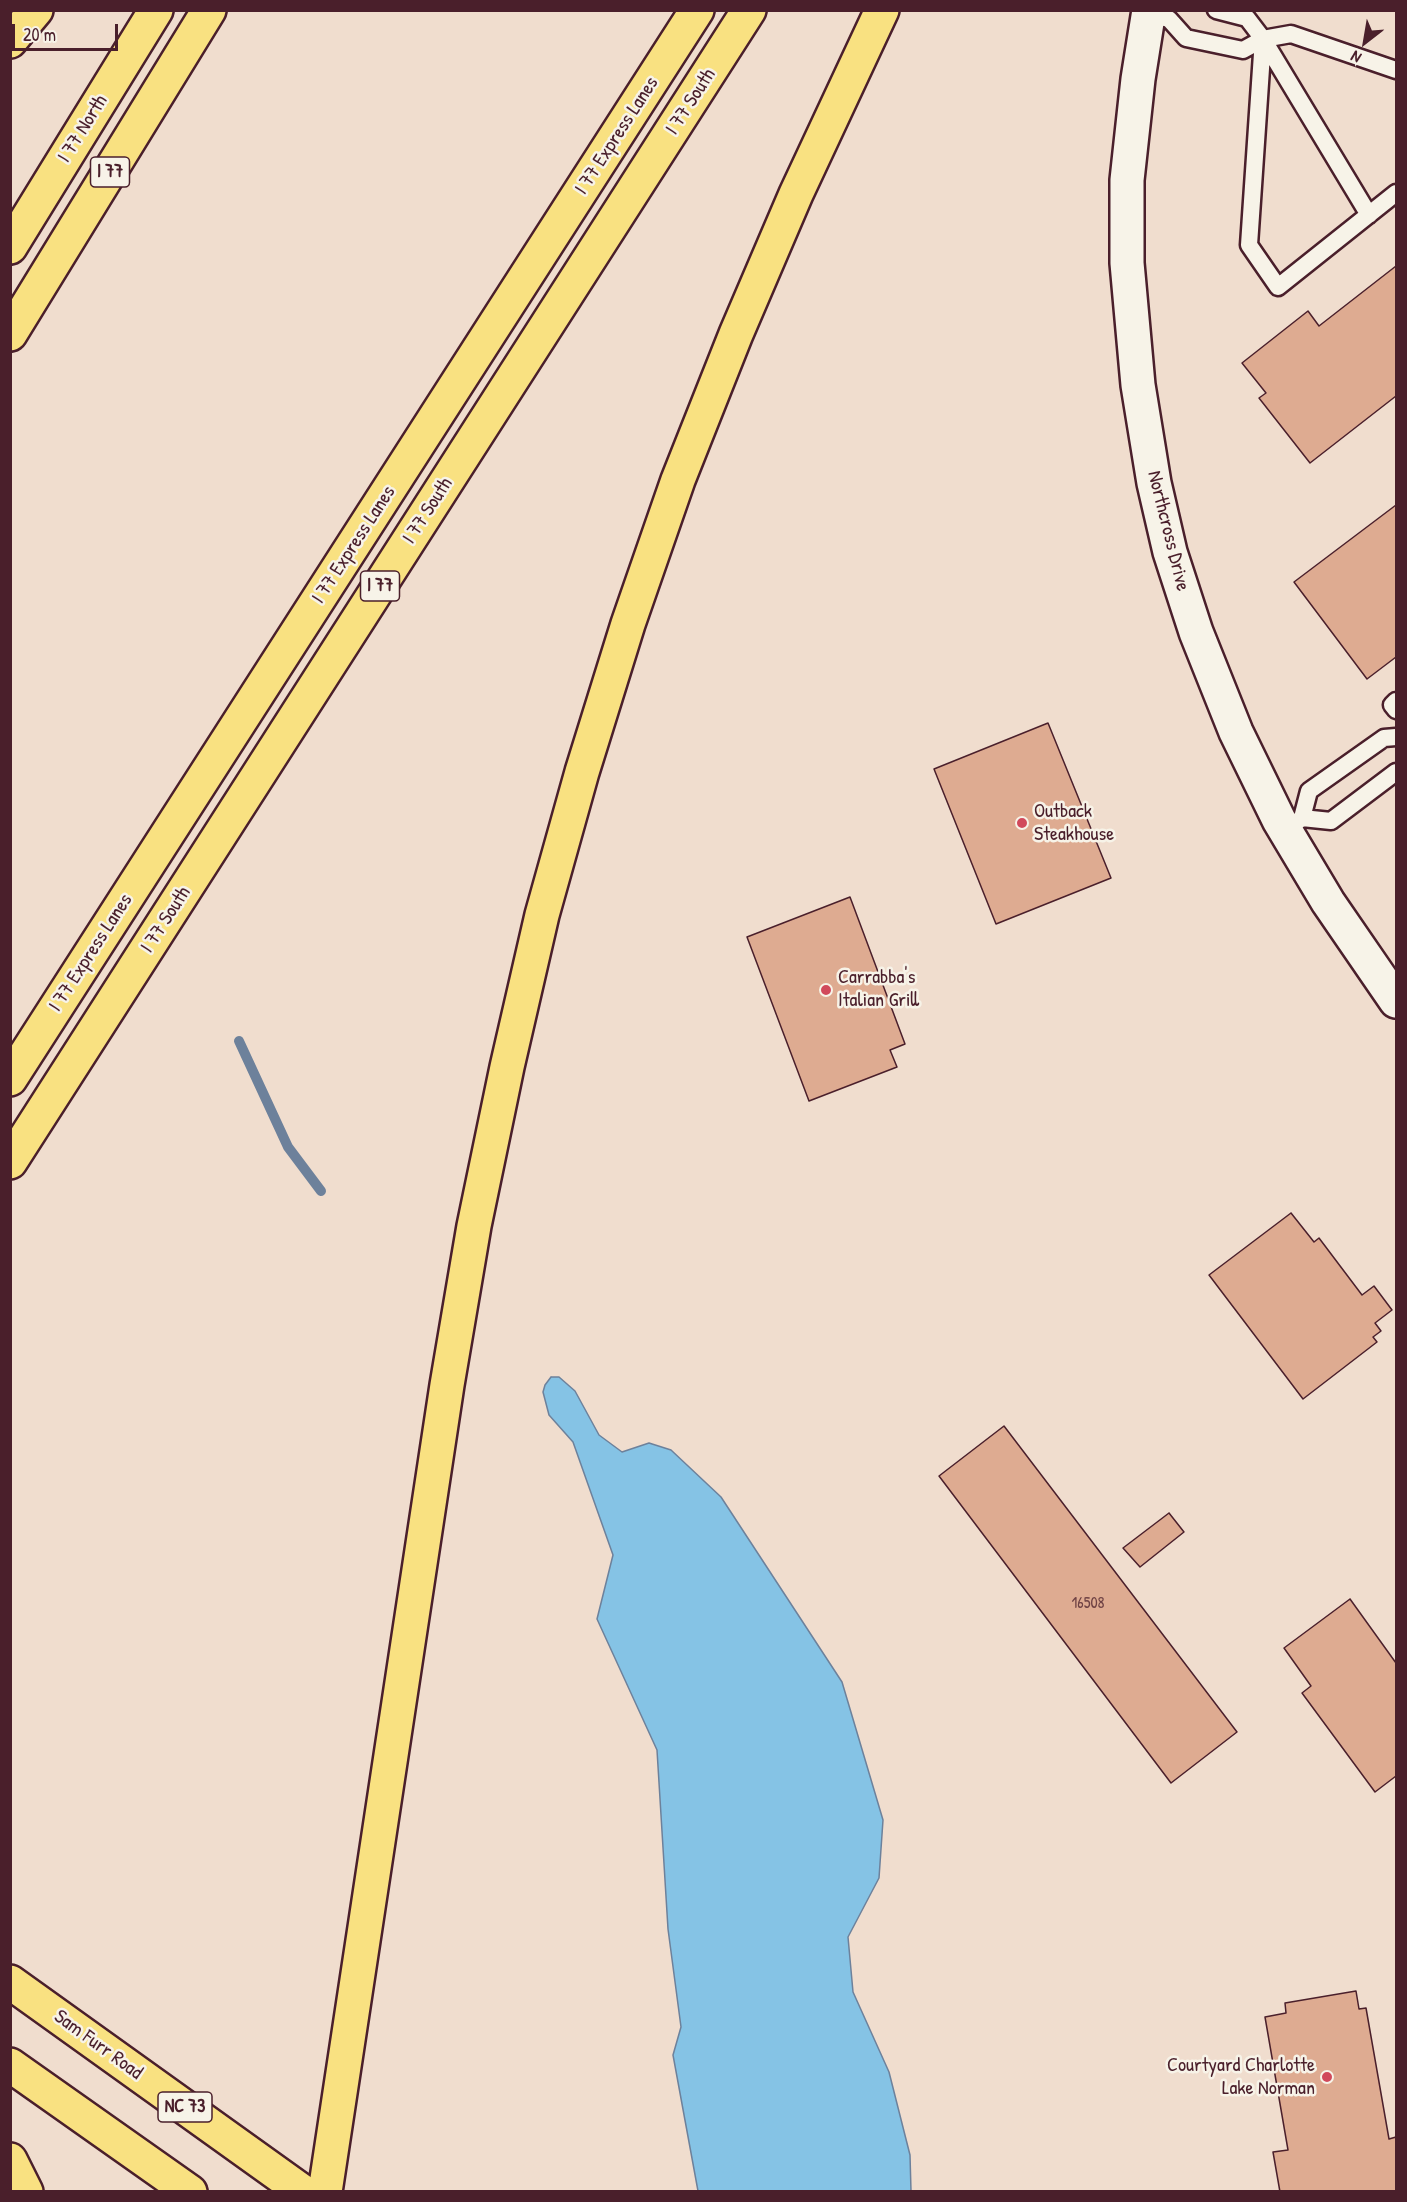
<!DOCTYPE html>
<style>
body{margin:0}
#map{position:relative;width:1407px;height:2202px;overflow:hidden;background:#f0ddce;font-family:"Patrick Hand",sans-serif}
canvas{display:block}
.frame{position:absolute;inset:0;border:12px solid #4a1f2b;pointer-events:none}
.north{position:absolute;left:1335px;top:12px;width:60px;height:60px;-webkit-text-stroke:4px #f7f3e8;paint-order:stroke;rotate:211deg;font-size:16px;font-weight:700;line-height:24px;text-align:center;color:#4a1f2b}
.north::after{content:'';display:block;margin:auto;width:21px;height:27px;background:#4a1f2b;clip-path:polygon(50% 0,100% 100%,50% 72%,0 100%)}
.scale{position:absolute;left:12px;top:24px;width:106px;height:27px;box-sizing:border-box;border:3px solid #4a1f2b;border-top:0;padding-left:8px;font-size:18px;line-height:21px;white-space:nowrap;color:#4a1f2b;-webkit-text-stroke:4px #f7f3e8;paint-order:stroke}
</style>
<div id="map">
<canvas width="1407" height="2202"></canvas>
<div class="frame"></div>
<div class="north">N</div>
<div class="scale">20 m</div>
</div>
<script>
const ctx = document.querySelector('canvas').getContext('2d');
ctx.lineJoin = 'round';
function paint(path, color) { ctx.fillStyle = color; ctx.fill(path, 'evenodd'); }
const shape = rows => new Path2D(rows.map(r => 'M' + r).join(''));
function strokePath(path, color, width, dash) { ctx.strokeStyle = color; ctx.lineWidth = width; ctx.lineCap = dash ? 'butt' : 'round'; ctx.setLineDash(dash || []); ctx.stroke(path); }
function drawText(font, color, halo, rows, align = 'center') {
  ctx.font = font + ' "Patrick Hand",sans-serif'; ctx.lineWidth = 5; ctx.setLineDash([]); ctx.textBaseline = 'middle'; ctx.strokeStyle = halo; ctx.fillStyle = color; for (const [text, x, y, turn = 0] of rows) {
    ctx.save(); ctx.translate(x, y); ctx.rotate((+turn || 0) * Math.PI / 180); ctx.textAlign = isNaN(turn) ? turn : align; if (halo) ctx.strokeText(text, 0, 0); ctx.fillText(text, 0, 0); ctx.restore();
  }
}
const water = shape([
 [551,1377,559,1377,575,1391,599,1435,622,1452,649,1443,671,1450,721,1497,842,1682,883,1820,879,1878,848,1937,853,1992,889,2072,910,2155,911,2191,698,2191,673,2055,681,2027,668,1929,657,1750,597,1619,613,1555,573,1442,549,1415,543,1392,545,1385,551,1377]
]);
paint(water, '#85c3e5');
strokePath(water, '#6d819b', 1.5);
strokePath(shape([
 [239,1041,288,1147,321,1191]
]), '#6d819b', 10);
const building = shape([
 [1396,266,1396,396,1310,463,1259,398,1266,393,1242,363,1308,311,1319,326,1396,266],
 [1396,505,1396,657,1367,679,1294,582,1396,505],
 [1048,723,1111,878,996,924,934,769,1048,723],
 [850,897,905,1044,890,1050,897,1067,809,1101,747,937,850,897],
 [1291,1213,1314,1242,1319,1238,1362,1295,1374,1286,1392,1310,1375,1323,1381,1331,1373,1337,1377,1342,1303,1399,1209,1275,1291,1213],
 [1004,1426,1237,1732,1171,1783,939,1476,1004,1426],
 [1169,1513,1184,1532,1140,1567,1123,1548,1169,1513],
 [1350,1599,1396,1663,1396,1776,1375,1792,1302,1693,1311,1686,1284,1648,1350,1599],
 [1356,1991,1359,2009,1366,2008,1389,2139,1396,2137,1396,2192,1280,2192,1273,2152,1288,2150,1265,2017,1286,2013,1285,2003,1356,1991]
]);
paint(building, '#deab91');
strokePath(building, '#4a1f2b', 1.5);
const lane = shape([
 [1216,10,1247,18,1263,39,1369,215],
 [1148,14,1169,19,1186,38,1243,50,1263,39,1291,34,1396,70],
 [1263,39,1249,245,1278,287,1396,193],
 [1396,701,1392,705,1396,710],
 [1302,818,1331,821,1396,772],
 [1285,831,1302,818,1309,791,1384,738,1396,737]
]);
const secondary = shape([
 [1149,10,1138,79,1127,180,1127,263,1138,385,1154,483,1170,552,1196,632,1236,732,1279,820,1328,902,1396,1001]
]);
const primary = shape([
 [10,1982,303,2192],
 [10,2065,190,2192]
]);
const highway = shape([
 [10,41,36,10],
 [10,247,156,10],
 [10,334,209,10],
 [10,1079,697,10],
 [10,1162,749,10],
 [10,2160,26,2192],
 [325,2192,447,1385,474,1226,507,1067,542,915,582,772,628,624,678,480,736,334,796,194,882,10]
]);
strokePath(lane, '#4a1f2b', 21);
strokePath(secondary, '#4a1f2b', 38);
strokePath(primary, '#4a1f2b', 38);
strokePath(highway, '#4a1f2b', 38);
strokePath(lane, '#f7f3e8', 16);
strokePath(secondary, '#f7f3e8', 33);
strokePath(primary, '#f9e181', 33);
strokePath(highway, '#f9e181', 33);
for (const [x, y, r, color] of [
 [1022,823,6,"#d1495b"],
 [826,990,6,"#d1495b"],
 [1327,2077,6,"#d1495b"]
]) { const dot = new Path2D(); dot.arc(x, y, r, 0, 2 * Math.PI); ctx.fillStyle = color; ctx.fill(dot); strokePath(dot, '#f7f3e8', 2); }
drawText('16px', '#6f4244', null, [
 ["16508",1088,1604]
]);
for (const [x, y, w] of [
 [110,172,39],
 [380,586,39],
 [185,2107,54]
]) { const box = new Path2D(); box.roundRect(x - w / 2, y - 15, w, 30, 4.5); ctx.fillStyle = '#f7f3e8'; ctx.fill(box); strokePath(box, '#4a1f2b', 1.5); }
drawText('bold 18px', '#4a1f2b', null, [
 ["I 77",110,172],
 ["I 77",380,586],
 ["NC 73",185,2107]
]);
drawText('20px', '#4a1f2b', '#f7f3e8', [
 ["I 77 South",691,102,-57],
 ["I 77 North",83,129,-58],
 ["I 77 Express Lanes",617,136,-57],
 ["I 77 South",428,511,-57],
 ["Northcross Drive",1168,531,76],
 ["I 77 Express Lanes",354,545,-57],
 ["I 77 South",166,920,-57],
 ["I 77 Express Lanes",91,953,-57],
 ["Sam Furr Road",98,2045,36]
]);
drawText('20px', '#4a1f2b', '#f7f3e8', [
 ["Outback",1034,812],
 ["Steakhouse",1034,835],
 ["Carrabba's",838,978],
 ["Italian Grill",838,1001],
 ["Courtyard Charlotte",1315,2066,"right"],
 ["Lake Norman",1315,2089,"right"]
], 'left');
</script>
